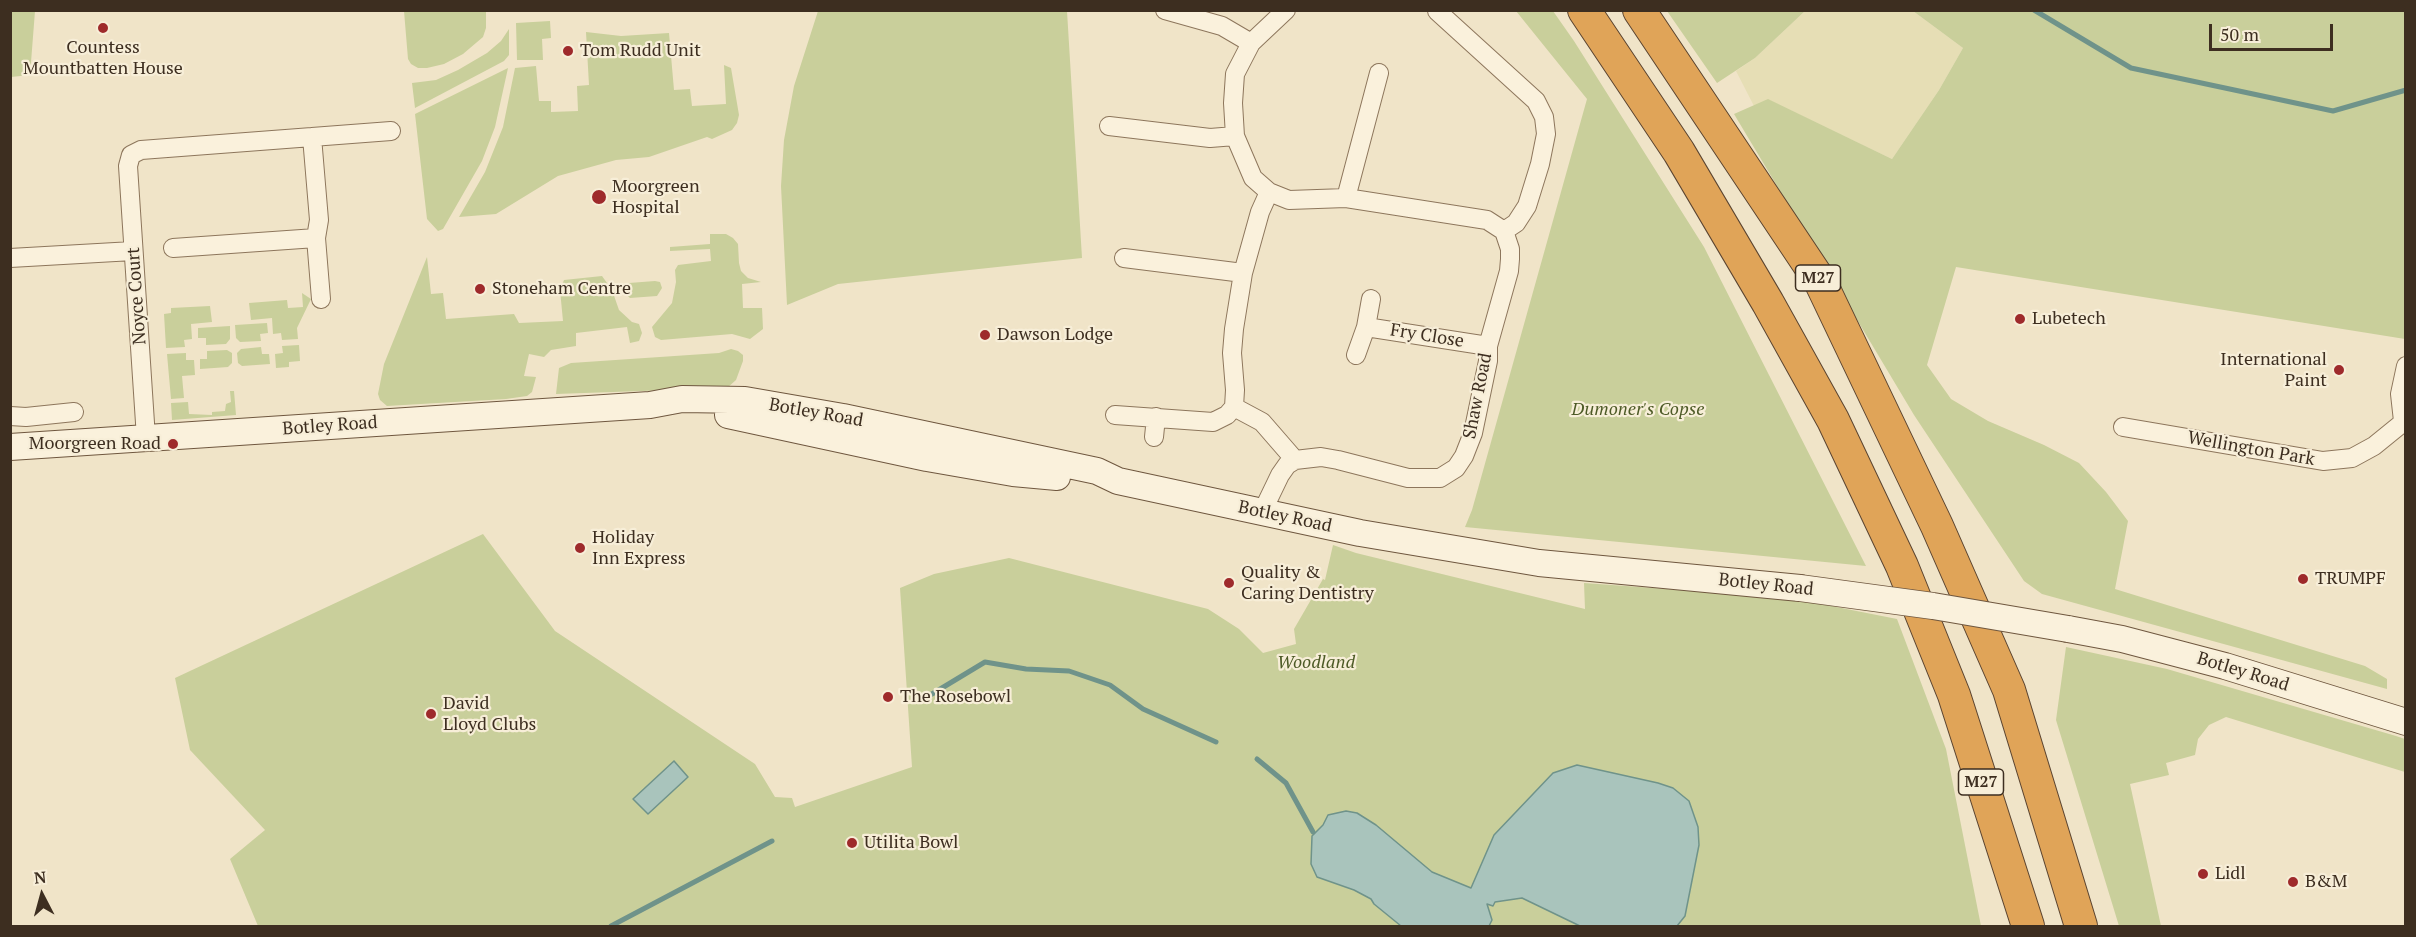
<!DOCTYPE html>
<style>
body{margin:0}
#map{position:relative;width:2416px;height:937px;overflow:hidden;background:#f0e4c8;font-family:"PT Serif",serif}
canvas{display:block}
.frame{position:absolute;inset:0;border:12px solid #3d2e20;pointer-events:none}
.north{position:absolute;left:12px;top:865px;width:60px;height:60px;-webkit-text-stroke:4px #f7eed8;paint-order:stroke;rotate:354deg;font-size:16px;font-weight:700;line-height:24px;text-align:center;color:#3d2e20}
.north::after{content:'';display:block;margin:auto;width:21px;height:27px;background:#3d2e20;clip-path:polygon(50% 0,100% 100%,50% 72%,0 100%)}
.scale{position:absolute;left:2209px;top:24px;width:124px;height:27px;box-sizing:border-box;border:3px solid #3d2e20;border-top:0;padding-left:8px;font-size:18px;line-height:21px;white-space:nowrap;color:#3d2e20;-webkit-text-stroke:4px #f7eed8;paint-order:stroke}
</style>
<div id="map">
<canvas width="2416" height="937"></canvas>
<div class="frame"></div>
<div class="north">N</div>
<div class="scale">50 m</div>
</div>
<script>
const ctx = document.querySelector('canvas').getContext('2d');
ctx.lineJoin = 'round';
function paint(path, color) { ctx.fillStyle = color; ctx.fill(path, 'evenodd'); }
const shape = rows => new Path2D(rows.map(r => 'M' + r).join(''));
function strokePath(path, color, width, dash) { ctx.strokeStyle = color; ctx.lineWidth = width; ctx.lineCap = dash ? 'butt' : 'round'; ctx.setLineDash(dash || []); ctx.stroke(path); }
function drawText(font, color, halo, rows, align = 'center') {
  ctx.font = font + ' "PT Serif",serif'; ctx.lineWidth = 4.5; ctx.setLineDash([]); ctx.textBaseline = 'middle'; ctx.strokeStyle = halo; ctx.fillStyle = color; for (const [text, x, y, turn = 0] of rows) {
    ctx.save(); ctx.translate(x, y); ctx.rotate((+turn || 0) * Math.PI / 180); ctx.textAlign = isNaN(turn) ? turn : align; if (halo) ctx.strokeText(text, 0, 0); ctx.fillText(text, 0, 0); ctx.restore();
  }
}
paint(shape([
 [1805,11,1913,11,1963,48,1939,90,1892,159,1769,100,1754,106,1736,71,1755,58]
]), '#e6deb5');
paint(shape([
 [11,10,35,11,30,75,11,77],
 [404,11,486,11,486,28,483,37,463,54,444,64,427,68,418,68,411,64,408,59],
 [818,11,1067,11,1082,258,838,284,787,305,781,186,784,140,794,86],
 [1516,11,1553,11,1574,41,1704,247,1866,566,1465,527,1472,510,1587,99],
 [1667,11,1805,11,1755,58,1717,83],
 [1913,11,2405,11,2405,339,1956,267,1927,365,1951,399,1988,421,2044,445,2079,463,2106,492,2128,521,2115,589,2365,666,2387,679,2387,689,2042,594,2024,581,1914,415,1734,114,1768,99,1892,159,1939,90,1963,48],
 [550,21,551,38,542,39,543,60,517,60,516,23],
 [509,29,509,55,504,61,415,108,412,83,436,80,458,70,487,53,501,41],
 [586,32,621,36,669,33,674,90,690,89,692,106,726,104,724,65,731,68,739,115,737,123,732,130,712,139,707,137,649,157,616,160,558,176,496,214,459,217,485,172,503,127,515,68,536,66,539,101,551,101,551,112,578,111,577,86,589,85],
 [508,68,495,127,482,161,443,229,438,231,427,219,415,114],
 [710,234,726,234,733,238,738,244,739,263,741,271,748,278,761,282,742,284,743,308,762,308,763,329,750,339,732,334,661,340,655,337,652,327,672,303,676,282,675,270,678,265,711,261,710,249,670,251,670,247,710,244],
 [427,257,431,294,443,293,446,319,514,314,519,323,563,321,560,290,564,280,602,276,612,290,619,310,632,322,639,324,642,333,639,341,630,343,627,327,576,333,576,346,551,350,544,357,529,354,524,376,536,377,532,392,527,396,506,399,387,406,380,400,378,394,384,364],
 [655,281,660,282,662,288,657,296,630,298,623,291,624,286,629,283],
 [302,293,311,299,297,328,298,339,282,340,281,333,273,334,272,318,251,320,249,303,287,300,288,308,303,307],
 [210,306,212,322,191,324,192,339,184,340,185,347,166,348,164,314,171,313,171,308],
 [267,323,268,333,260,334,261,341,240,342,236,338,235,325],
 [230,326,230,339,226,344,206,345,206,338,198,338,198,328],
 [299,345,300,361,289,362,289,367,276,368,275,354,283,353,282,346],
 [261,347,262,354,269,354,270,364,242,366,238,363,237,353,241,349],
 [731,349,738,351,743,355,743,361,736,380,727,388,556,394,559,368,571,363,719,353],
 [227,350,232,353,232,363,228,367,200,369,200,359,207,359,207,351],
 [186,353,186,360,194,360,195,375,182,376,184,398,171,399,167,354],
 [230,391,234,391,236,415,172,420,171,403,188,402,189,414,212,415,212,412,225,411,226,404,231,402],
 [483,534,555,631,755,764,775,797,792,798,795,807,912,767,900,588,934,574,1009,558,1208,609,1239,629,1263,653,1296,644,1294,629,1323,579,1325,580,1333,545,1356,553,1585,609,1584,583,1791,598,1897,619,1946,749,1981,926,258,926,230,859,265,830,190,750,175,678],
 [2066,647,2167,669,2396,736,2405,739,2405,772,2226,717,2209,725,2198,739,2195,755,2166,763,2169,775,2130,784,2161,926,2119,926,2056,720]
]), '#c9cf9b');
const water = shape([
 [674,761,688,777,648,814,633,799,674,761],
 [1577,765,1658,783,1673,788,1689,801,1698,827,1699,845,1685,916,1677,926,1580,926,1522,898,1495,902,1493,906,1487,904,1492,920,1489,926,1401,926,1374,904,1371,899,1354,890,1317,877,1311,864,1312,836,1323,825,1328,815,1346,811,1357,813,1376,825,1432,872,1471,888,1494,835,1553,773,1577,765]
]);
paint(water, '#a9c4bc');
strokePath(water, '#6f938a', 1.5);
strokePath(shape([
 [2034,10,2131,68,2333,111,2406,90],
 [927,697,985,662,1026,669,1069,671,1110,685,1143,709,1216,742],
 [1257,759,1286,783,1313,832],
 [611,926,772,841]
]), '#6f938a', 5);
const street = shape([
 [1165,10,1222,26,1251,43],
 [1437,11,1536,101,1544,117,1546,134,1540,164,1527,206,1516,223,1504,231],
 [1109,126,1210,138,1235,136],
 [312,137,319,220,316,238,321,299],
 [1346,198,1379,73],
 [173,248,316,238],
 [10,258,133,251],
 [1124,258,1243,273],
 [1371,299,1366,327,1488,346],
 [1356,355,1366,327],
 [1234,407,1235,390,1232,353,1234,329,1243,273,1260,212,1269,192],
 [1234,407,1262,422,1295,460],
 [1115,415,1213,422,1227,415,1234,407],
 [10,416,26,417,74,412],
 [2403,421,2400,394,2406,366],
 [2123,427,2323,461,2352,458,2374,446,2406,420],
 [1154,437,1156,417],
 [146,438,128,166,131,155,141,150,391,131],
 [1265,513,1267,502,1280,475,1287,465,1295,460,1321,457,1338,460,1408,478,1440,478,1456,468,1464,456,1473,433,1488,361,1488,346,1509,271,1510,259,1510,249,1504,231,1487,220,1346,198,1289,200,1269,192,1253,178,1235,136,1233,103,1235,74,1251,43,1286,10]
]);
const secondary = shape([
 [728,415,927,458,1013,473,1057,477],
 [10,447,650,405,682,399,745,400,843,417,1097,471,1118,481,1360,533,1539,563,1800,588],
 [2068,629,2122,639,2225,666,2406,722]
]);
const highway = shape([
 [1584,10,1679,152,1768,303,1833,420,1902,566,1954,695,2028,926],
 [1639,10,1820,281,1937,526,2009,690,2081,926]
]);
strokePath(street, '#8d765c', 20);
strokePath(secondary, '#6f573f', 28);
strokePath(highway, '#5b4430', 34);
strokePath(street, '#faf1dc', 18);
strokePath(secondary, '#faf1dc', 26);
strokePath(highway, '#e0a458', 32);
const secondaryBridge = shape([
 [1800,588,1933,606,2068,629]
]);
strokePath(secondaryBridge, '#6f573f', 28, []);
strokePath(secondaryBridge, '#faf1dc', 26);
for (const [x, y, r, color] of [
 [103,28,6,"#9e2a2b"],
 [568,51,6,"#9e2a2b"],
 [599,197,8,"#9e2a2b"],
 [480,289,6,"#9e2a2b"],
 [2020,319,6,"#9e2a2b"],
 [985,335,6,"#9e2a2b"],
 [2339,370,6,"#9e2a2b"],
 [173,444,6,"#9e2a2b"],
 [580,548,6,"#9e2a2b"],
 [2303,579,6,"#9e2a2b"],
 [1229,583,6,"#9e2a2b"],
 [888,697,6,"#9e2a2b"],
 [431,714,6,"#9e2a2b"],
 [852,843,6,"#9e2a2b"],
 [2203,874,6,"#9e2a2b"],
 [2293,882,6,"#9e2a2b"]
]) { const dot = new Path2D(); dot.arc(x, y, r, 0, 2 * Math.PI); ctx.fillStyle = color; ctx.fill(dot); strokePath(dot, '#f7eed8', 2); }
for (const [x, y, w] of [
 [1818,278,45],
 [1981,782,45]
]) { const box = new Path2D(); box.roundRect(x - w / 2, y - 13, w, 26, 4.5); ctx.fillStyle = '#f7eed8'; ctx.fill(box); strokePath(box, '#3d2e20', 1.5); }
drawText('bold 16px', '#3d2e20', null, [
 ["M27",1818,278],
 ["M27",1981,782]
]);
drawText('18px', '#3d2e20', '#f7eed8', [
 ["Countess",103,48,"center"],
 ["Mountbatten House",103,69,"center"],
 ["Tom Rudd Unit",580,51],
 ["Moorgreen",612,187],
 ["Hospital",612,208],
 ["Stoneham Centre",492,289],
 ["Lubetech",2032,319],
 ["Dawson Lodge",997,335],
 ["International",2327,360,"right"],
 ["Paint",2327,381,"right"],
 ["Moorgreen Road",161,444,"right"],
 ["Holiday",592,538],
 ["Inn Express",592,559],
 ["Quality &",1241,573],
 ["Caring Dentistry",1241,594],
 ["TRUMPF",2315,579],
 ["The Rosebowl",900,697],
 ["David",443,704],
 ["Lloyd Clubs",443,725],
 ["Utilita Bowl",864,843],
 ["Lidl",2215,874],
 ["B&M",2305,882]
], 'left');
drawText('18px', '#3d2e20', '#f7eed8', [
 ["Noyce Court",137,296,-94],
 ["Fry Close",1427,336,9],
 ["Shaw Road",1478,396,-79],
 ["Botley Road",816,413,10],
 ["Botley Road",330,426,-4],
 ["Wellington Park",2251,449,10],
 ["Botley Road",1285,517,12],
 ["Botley Road",1766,585,6],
 ["Botley Road",2243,672,17]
]);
drawText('italic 18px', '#4d5a26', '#f7eed8', [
 ["Dumoner's Copse",1638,410],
 ["Woodland",1316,663]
]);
</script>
